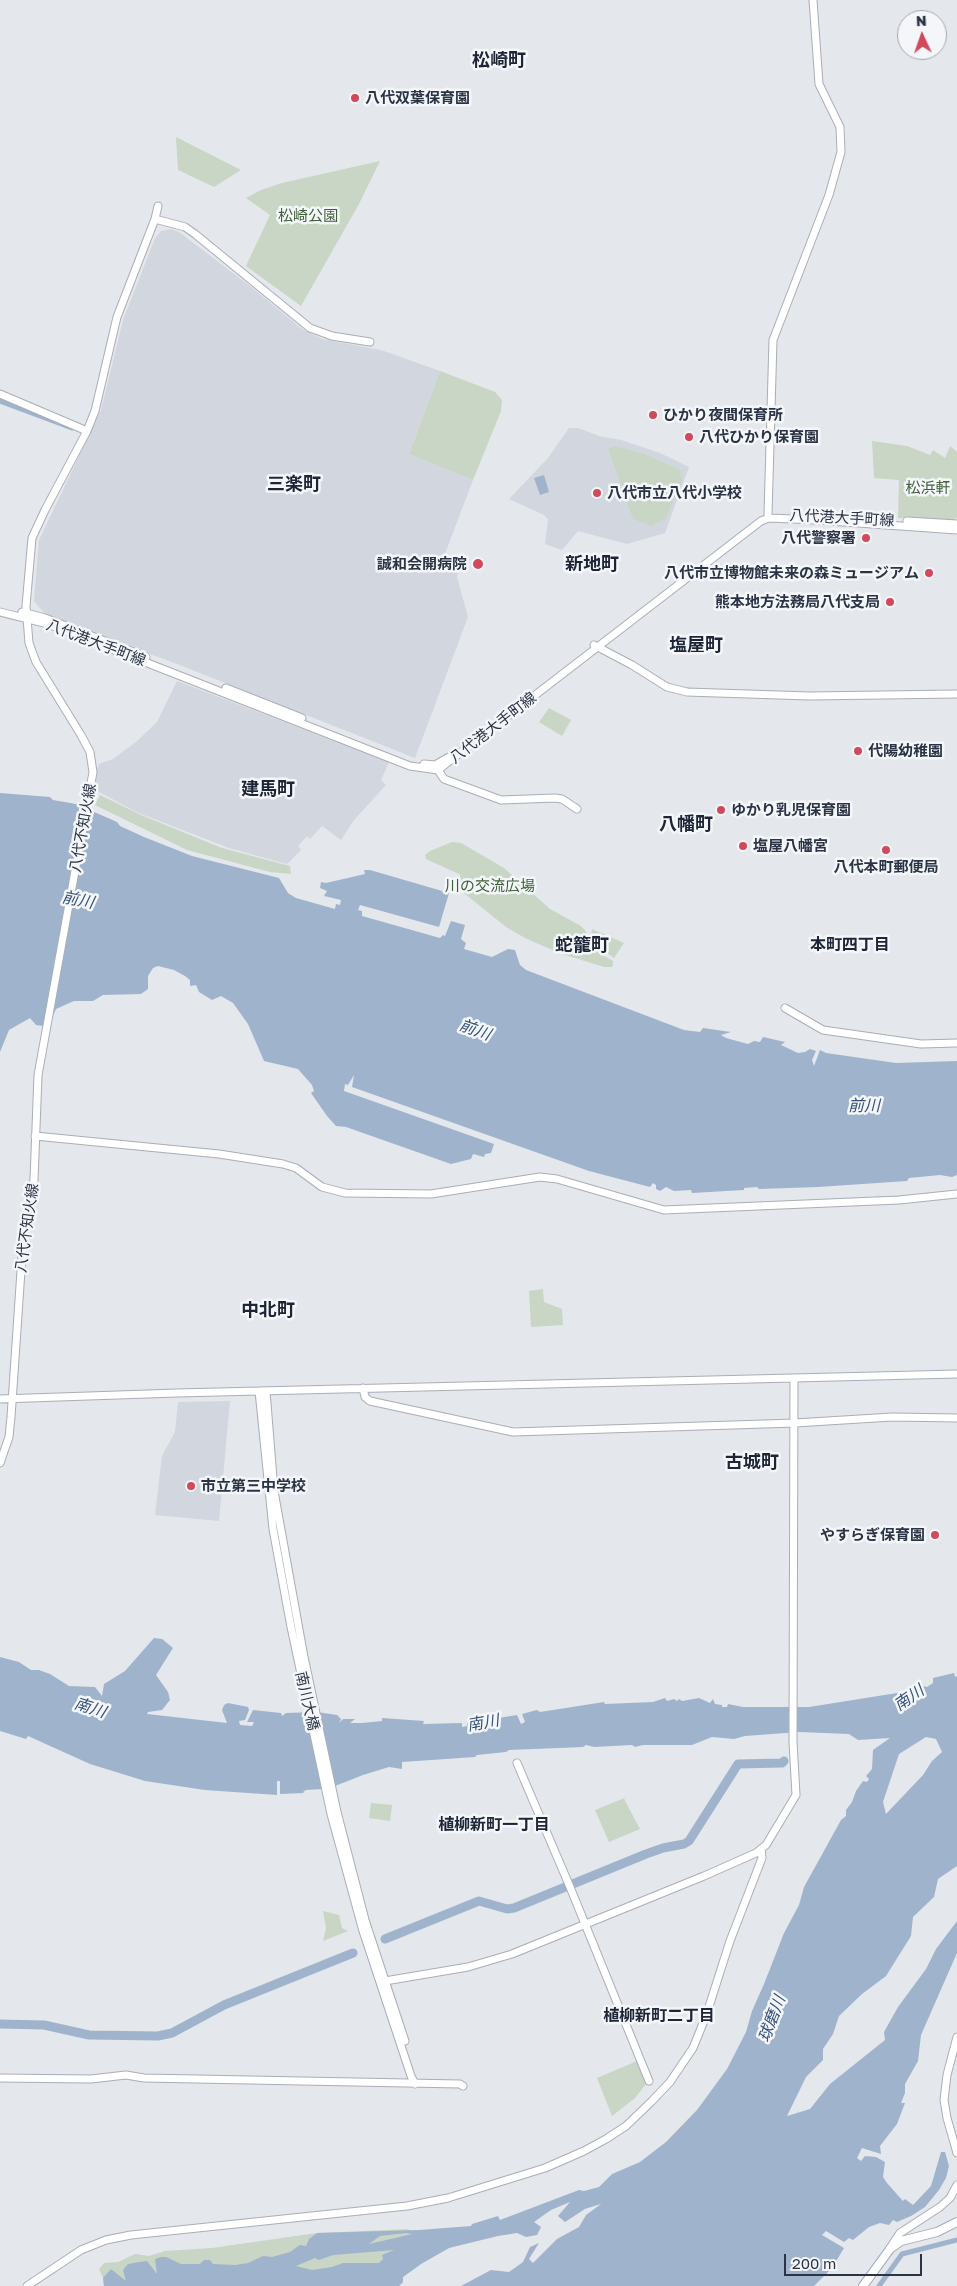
<!DOCTYPE html>
<meta charset="utf-8">
<style>
body{margin:0}
#map{position:relative;width:957px;height:2286px;overflow:hidden;background:#e4e7ec;font-family:"Golos Text",sans-serif}
canvas{display:block}
.north{position:absolute;left:897px;top:10px;width:50px;height:50px;box-sizing:border-box;background:#f4f6f9;border:1px solid #a4a8b1;border-radius:50%;rotate:357deg;font-size:14px;font-weight:700;line-height:20px;text-align:center;color:#2b3445}
.north::after{content:'';display:block;margin:auto;width:18px;height:22px;background:#d1495b;clip-path:polygon(50% 0,100% 100%,50% 72%,0 100%)}
.scale{position:absolute;left:784px;top:2254px;width:138px;height:22px;box-sizing:border-box;border:2px solid #2b3445;border-top:0;padding-left:6px;font-size:15px;line-height:18px;white-space:nowrap;color:#2b3445;-webkit-text-stroke:4px #f4f6f9;paint-order:stroke}
</style>
<div id="map">
<canvas width="957" height="2286"></canvas>
<div class="north">N</div>
<div class="scale">200 m</div>
</div>
<script>
const ctx = document.querySelector('canvas').getContext('2d');
ctx.lineJoin = 'round';
function paint(path, color) { ctx.fillStyle = color; ctx.fill(path, 'evenodd'); }
const shape = rows => new Path2D(rows.map(r => 'M' + r).join(''));
function strokePath(path, color, width, dash) { ctx.strokeStyle = color; ctx.lineWidth = width; ctx.lineCap = dash ? 'butt' : 'round'; ctx.setLineDash(dash || []); ctx.stroke(path); }
function drawText(font, color, halo, rows, align = 'center') {
  ctx.font = font + ' "Golos Text","Noto Sans JP",sans-serif'; ctx.lineWidth = 5; ctx.setLineDash([]); ctx.textBaseline = 'middle'; ctx.strokeStyle = halo; ctx.fillStyle = color; for (const [text, x, y, turn = 0] of rows) {
    ctx.save(); ctx.translate(x, y); ctx.rotate((+turn || 0) * Math.PI / 180); ctx.textAlign = isNaN(turn) ? turn : align; if (halo) ctx.strokeText(text, 0, 0); ctx.fillText(text, 0, 0); ctx.restore();
  }
}
paint(shape([
 [171,229,179,232,250,286,302,329,322,339,381,350,440,371,409,454,473,480,441,564,458,572,457,577,468,617,415,758,177,664,74,626,44,613,34,601,39,540,101,410,123,320,155,238,161,231],
 [569,428,578,428,599,436,621,440,660,453,689,467,665,533,627,544,578,531,562,550,545,544,548,520,544,515,509,499,548,458],
 [177,681,389,762,381,780,386,785,354,820,341,840,322,826,310,839,307,836,298,846,301,850,287,864,229,848,136,812,92,788,99,764,113,759,136,742,157,722],
 [230,1401,219,1521,155,1515,162,1456,175,1432,178,1402]
]), '#d2d6de');
paint(shape([
 [176,137,241,170,214,187,178,170],
 [380,161,359,204,301,306,246,266,270,215,246,198,261,190,282,183],
 [440,371,495,392,502,400,501,411,473,480,409,454],
 [872,441,907,446,930,455,933,450,945,458,950,446,957,452,957,518,952,520,898,518,899,480,874,478],
 [616,446,649,456,680,470,682,480,666,518,651,526,633,519,608,448],
 [549,708,571,720,562,736,539,722],
 [100,795,141,815,222,848,290,866,291,874,270,872,187,850,95,805],
 [452,842,461,843,504,868,550,909,581,926,585,930,592,949,613,961,613,966,611,967,604,967,559,953,525,938,506,927,454,885,461,875,426,859,425,855,430,851],
 [592,929,624,943,614,958,598,947,591,934],
 [543,1289,544,1302,562,1309,563,1325,531,1327,529,1291],
 [627,1797,624,1799,640,1829,609,1842,595,1810],
 [371,1803,392,1805,390,1821,369,1818],
 [323,1911,339,1915,342,1928,348,1931,323,1941,326,1928],
 [637,2061,646,2084,635,2098,612,2116,597,2078],
 [408,2229,414,2234,395,2238,449,2248,421,2264,403,2277,403,2282,399,2286,104,2286,103,2278,99,2269,104,2263,118,2262,135,2254,149,2256,165,2251,212,2248,317,2233]
]), '#c9d6c5');
paint(shape([
 [544,475,549,492,540,495,534,478],
 [0,793,50,797,53,800,76,804,117,822,120,826,144,837,192,856,279,878,288,893,296,898,335,909,336,904,340,905,341,900,324,896,327,891,320,888,321,882,326,883,365,874,364,870,370,870,449,893,439,927,360,905,358,910,362,911,362,916,440,938,443,935,445,936,451,921,465,925,461,939,466,943,464,949,492,957,508,949,515,950,520,965,526,970,684,1030,700,1032,703,1028,731,1032,721,1035,726,1038,748,1044,754,1041,760,1042,763,1037,785,1042,781,1045,798,1053,805,1052,810,1049,816,1051,812,1060,814,1066,820,1050,826,1053,896,1063,957,1061,957,1175,952,1177,940,1175,909,1178,907,1181,818,1187,759,1189,757,1187,744,1188,744,1190,692,1193,691,1190,674,1191,666,1187,660,1191,656,1189,656,1185,653,1183,650,1187,589,1171,352,1087,354,1075,348,1085,345,1084,344,1091,494,1144,491,1153,485,1154,484,1157,473,1154,471,1159,451,1164,346,1127,336,1126,327,1116,311,1093,314,1091,312,1085,298,1069,264,1061,248,1024,233,1003,221,996,212,1000,199,992,196,985,190,986,190,980,185,976,174,970,158,966,153,968,148,976,148,989,141,994,103,995,93,1001,74,1001,56,1009,50,1022,43,1026,36,1025,30,1018,9,1030,0,1052],
 [154,1638,162,1639,173,1648,156,1675,168,1692,170,1700,162,1710,148,1712,147,1714,227,1723,222,1710,224,1705,228,1703,248,1707,249,1710,245,1720,239,1721,240,1725,252,1726,254,1722,247,1722,253,1710,281,1713,282,1716,286,1713,317,1712,337,1715,341,1719,339,1723,343,1719,355,1719,350,1723,362,1723,382,1721,382,1718,424,1721,423,1724,462,1723,462,1727,467,1726,467,1723,517,1715,521,1724,525,1722,522,1714,537,1710,540,1712,604,1702,605,1704,653,1702,665,1698,667,1701,674,1699,677,1701,679,1699,682,1701,699,1698,710,1703,713,1699,715,1704,722,1705,722,1707,727,1707,728,1704,743,1707,809,1707,897,1693,920,1685,927,1687,933,1683,933,1678,954,1673,955,1677,957,1676,957,1866,938,1879,934,1897,913,1917,911,1936,886,1976,862,1994,839,2016,833,2034,823,2049,823,2060,806,2077,787,2116,810,2109,830,2084,885,2040,884,2032,898,2007,926,1969,936,1949,957,1921,957,1953,921,2035,918,2061,905,2084,905,2093,901,2103,905,2103,897,2124,880,2146,881,2154,862,2148,857,2158,861,2161,865,2156,876,2157,885,2162,883,2177,887,2183,903,2201,905,2199,913,2205,931,2186,941,2152,945,2152,949,2166,946,2178,939,2190,925,2207,911,2216,897,2222,893,2220,889,2225,880,2223,869,2227,853,2240,849,2238,844,2242,826,2231,822,2235,844,2248,832,2268,814,2286,461,2286,491,2270,509,2272,523,2262,530,2247,539,2243,529,2259,533,2263,557,2239,579,2227,586,2215,601,2204,585,2209,565,2222,558,2216,570,2202,551,2210,534,2222,541,2227,537,2235,526,2237,517,2233,498,2236,449,2248,421,2264,403,2277,403,2282,399,2286,104,2286,103,2278,111,2269,126,2281,123,2270,128,2264,139,2262,147,2261,157,2274,155,2259,161,2257,166,2257,181,2264,200,2264,204,2260,210,2260,213,2264,235,2265,248,2263,263,2256,272,2257,290,2252,300,2245,306,2246,309,2239,317,2233,419,2230,471,2226,472,2224,498,2216,500,2220,579,2190,584,2191,599,2187,612,2174,640,2162,666,2142,697,2110,727,2069,746,2032,752,2011,764,1984,784,1933,799,1905,804,1887,841,1820,846,1816,846,1810,852,1802,856,1791,863,1781,867,1782,869,1779,866,1776,872,1769,873,1750,890,1738,858,1740,849,1734,799,1732,745,1736,734,1739,712,1737,692,1745,643,1745,635,1747,632,1745,594,1747,586,1745,583,1747,509,1750,506,1752,477,1755,475,1757,402,1762,402,1769,389,1767,363,1775,335,1786,334,1784,323,1789,306,1790,303,1792,304,1793,280,1794,280,1781,277,1781,277,1795,205,1790,145,1781,90,1764,28,1736,26,1739,0,1731,0,1657,19,1662,31,1670,39,1670,50,1674,69,1686,95,1687,102,1696,104,1684,125,1671],
 [926,1737,936,1739,942,1752,932,1761,923,1775,886,1814,883,1802,899,1754],
 [406,2233,412,2234,369,2244,380,2236],
 [394,2250,382,2255,383,2259,379,2263,343,2263,332,2267,312,2270,296,2266,315,2258,319,2260,333,2255]
]), '#9fb4cc');
strokePath(shape([
 [0,401,72,428],
 [879,2286,902,2254,957,2240]
]), '#9fb4cc', 5);
strokePath(shape([
 [385,1939,479,1901,507,1909,514,1908,646,1854,663,1848,684,1844,689,1841,738,1764,782,1763,784,1761],
 [0,2024,44,2025,89,2035,158,2036,172,2033,224,2005,353,1953]
]), '#9fb4cc', 9);
const secondary = shape([
 [155,219,185,227,195,234,310,328,332,336,370,342],
 [0,394,87,431,45,510,32,538,26,606,29,643,36,662,81,735,90,752,93,772,38,1075,34,1180,24,1227,11,1417,9,1437,0,1463],
 [87,431,95,411,117,317,155,219,158,206],
 [768,514,773,340,829,195,841,152,840,127,819,84,813,0],
 [907,521,957,524],
 [0,612,48,624,410,766,438,770,761,521,769,518,816,520,957,530],
 [22,612,45,618,146,657],
 [594,645,632,665,667,687,687,692,809,696,957,694],
 [226,688,302,718],
 [424,764,435,765,449,757],
 [436,767,444,779,501,800,555,798,562,799,577,809],
 [785,1008,823,1030,921,1044,957,1043],
 [35,1136,219,1154,283,1164,296,1168,322,1187,345,1193,431,1194,540,1177,557,1179,664,1210,899,1200,957,1194],
 [363,1388,365,1397,370,1401,513,1432,795,1423,892,1417,957,1418],
 [259,1391,273,1529,291,1627,331,1814,363,1931,411,2076,415,2084],
 [266,1391,274,1491,304,1657,337,1812,365,1920,405,2041],
 [0,1399,177,1393,957,1374],
 [517,1763,570,1887,649,2081],
 [382,1988,385,1981,468,1967,512,1954,704,1876,756,1853,766,1845,796,1795,793,1742,794,1378],
 [957,2037,947,2075,944,2100,947,2118,957,2153],
 [0,2078,91,2079,126,2075,144,2078,460,2084,463,2086],
 [890,2248,900,2233,940,2207,950,2198,957,2185],
 [27,2286,81,2250,106,2240,131,2235,407,2206,448,2198,545,2168,584,2151,606,2139,626,2126,652,2101,670,2082,693,2048,706,2016,730,1941,762,1858,761,1849]
]);
const primary = shape([
 [863,2286,890,2249,901,2241,937,2232,957,2222]
]);
strokePath(secondary, '#a9aeb7', 9);
strokePath(primary, '#a3abb8', 10);
strokePath(secondary, '#fff', 7);
strokePath(primary, '#fff', 8);
for (const [x, y, r, color] of [
 [355,98,5,"#d1495b"],
 [653,415,5,"#d1495b"],
 [689,437,5,"#d1495b"],
 [597,493,5,"#d1495b"],
 [866,538,5,"#d1495b"],
 [478,564,6,"#d1495b"],
 [929,573,5,"#d1495b"],
 [890,602,5,"#d1495b"],
 [858,751,5,"#d1495b"],
 [721,810,5,"#d1495b"],
 [743,846,5,"#d1495b"],
 [886,850,5,"#d1495b"],
 [191,1486,5,"#d1495b"],
 [935,1535,5,"#d1495b"]
]) { const dot = new Path2D(); dot.arc(x, y, r, 0, 2 * Math.PI); ctx.fillStyle = color; ctx.fill(dot); strokePath(dot, '#f4f6f9', 2); }
drawText('bold 15px', '#2b3445', '#f4f6f9', [
 ["八代双葉保育園",365,98],
 ["ひかり夜間保育所",663,415],
 ["八代ひかり保育園",699,437],
 ["八代市立八代小学校",607,493],
 ["八代警察署",856,538,"right"],
 ["誠和会開病院",467,564,"right"],
 ["八代市立博物館未来の森ミュージアム",919,573,"right"],
 ["熊本地方法務局八代支局",880,602,"right"],
 ["代陽幼稚園",868,751],
 ["ゆかり乳児保育園",731,810],
 ["塩屋八幡宮",753,846],
 ["八代本町郵便局",886,867,"center"],
 ["市立第三中学校",201,1486],
 ["やすらぎ保育園",925,1535,"right"]
], 'left');
drawText('15px', '#3f6138', '#f4f6f9', [
 ["松崎公園",308,216],
 ["松浜軒",928,488],
 ["川の交流広場",490,886]
]);
drawText('15px', '#2b3445', '#f4f6f9', [
 ["八代港大手町線",842,518,3],
 ["八代港大手町線",96,643,21],
 ["八代港大手町線",493,728,-38],
 ["八代不知火線",83,828,-80],
 ["八代不知火線",27,1228,-82],
 ["南川大橋",307,1701,77]
]);
drawText('italic 16px', '#34527a', '#f4f6f9', [
 ["前川",78,900,11],
 ["前川",475,1030,20],
 ["前川",864,1106],
 ["南川",909,1698,-35],
 ["南川",90,1708,18],
 ["南川",483,1723,-10],
 ["球磨川",772,2019,-69]
]);
drawText('bold 16px', '#1d2536', '#f4f6f9', [
 ["本町四丁目",850,945],
 ["植柳新町一丁目",494,1825],
 ["植柳新町二丁目",659,2016]
]);
drawText('bold 18px', '#1d2536', '#f4f6f9', [
 ["松崎町",499,60],
 ["三楽町",294,484],
 ["新地町",592,564],
 ["塩屋町",696,645],
 ["建馬町",268,789],
 ["八幡町",686,824],
 ["蛇籠町",582,945],
 ["中北町",268,1310],
 ["古城町",752,1462]
]);
</script>
